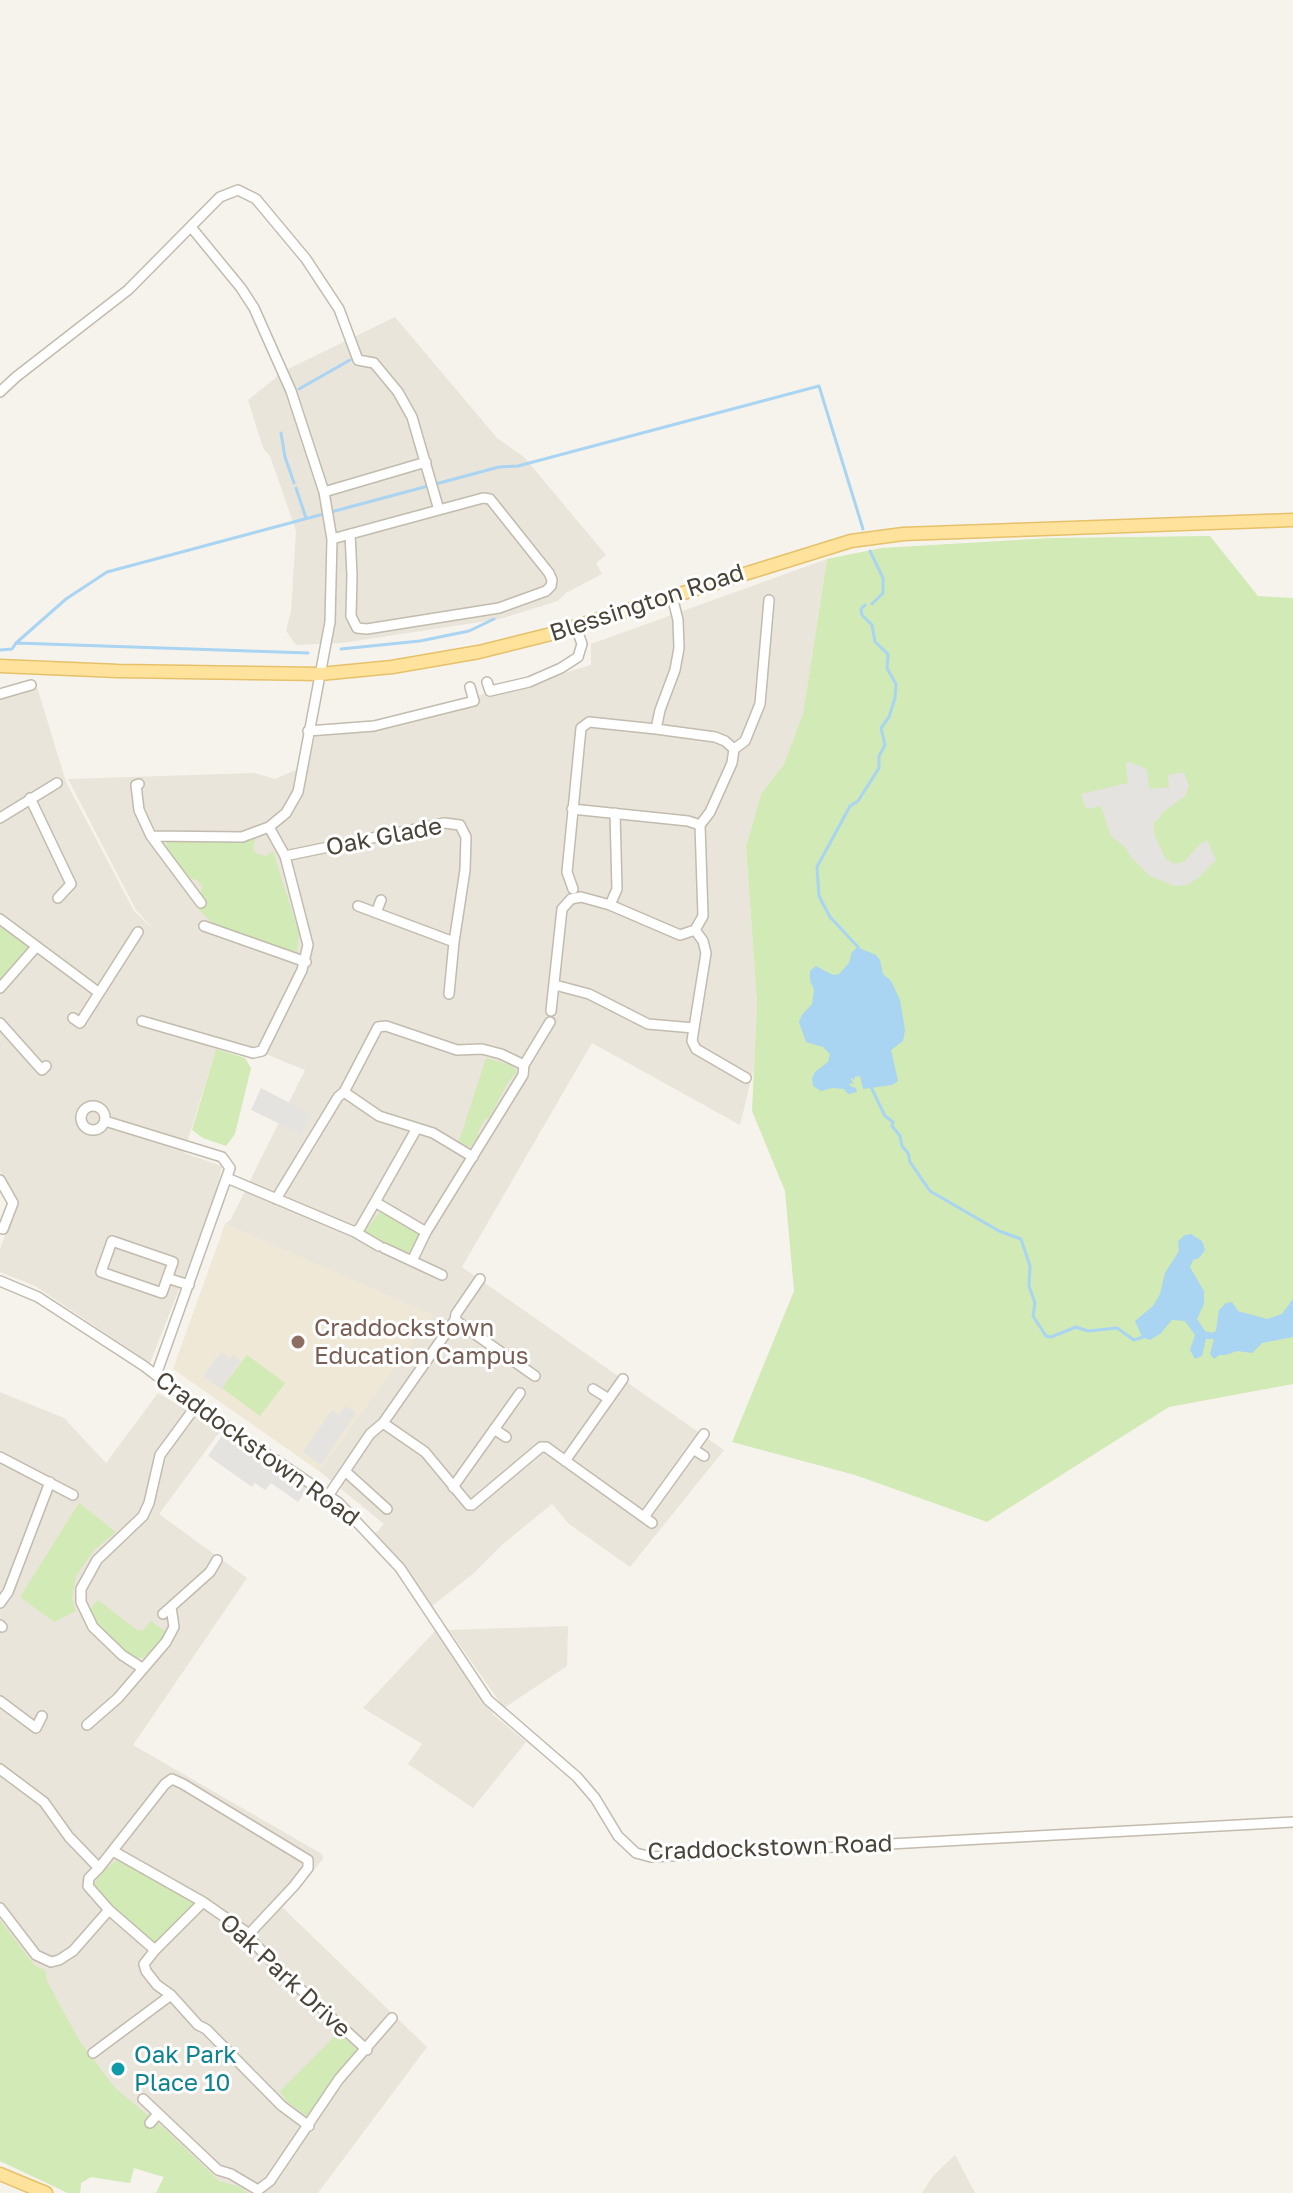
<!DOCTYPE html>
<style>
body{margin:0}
canvas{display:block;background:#f6f3ec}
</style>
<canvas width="1293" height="2193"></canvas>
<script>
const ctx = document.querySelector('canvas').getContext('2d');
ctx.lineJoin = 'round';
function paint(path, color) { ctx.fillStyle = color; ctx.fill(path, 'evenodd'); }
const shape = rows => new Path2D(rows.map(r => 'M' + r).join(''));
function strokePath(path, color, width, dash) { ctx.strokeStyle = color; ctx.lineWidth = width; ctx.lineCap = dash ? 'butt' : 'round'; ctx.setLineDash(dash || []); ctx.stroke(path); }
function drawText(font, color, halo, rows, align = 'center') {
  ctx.font = font + ' "Golos Text",sans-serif'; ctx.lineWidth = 6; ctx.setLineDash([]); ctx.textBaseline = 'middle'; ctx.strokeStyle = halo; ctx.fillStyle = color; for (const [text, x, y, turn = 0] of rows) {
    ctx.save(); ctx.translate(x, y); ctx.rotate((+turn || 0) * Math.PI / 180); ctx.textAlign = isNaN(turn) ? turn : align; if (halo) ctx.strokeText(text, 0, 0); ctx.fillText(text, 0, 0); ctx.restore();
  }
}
paint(shape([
 [395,317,497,438,524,457,606,555,596,563,602,574,566,593,558,601,500,619,342,643,296,645,286,631,291,611,296,531,270,456,263,448,248,400,284,371],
 [827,559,803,714,784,764,761,794,746,847,757,1003,754,1068,740,1125,592,1043,462,1267,724,1450,630,1567,569,1524,552,1504,503,1544,474,1573,432,1606,400,1561,375,1534,384,1524,319,1471,432,1315,225,1224,231,1219,305,1070,256,1050,219,1039,184,1153,222,1166,215,1198,150,1363,35,1286,0,1272,0,1249,18,1201,0,1171,0,697,37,687,66,782,134,911,154,930,136,910,68,779,255,773,275,779,309,764,317,726,372,721,526,684,591,665,591,644],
 [0,1392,64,1418,106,1463,158,1393,221,1430,159,1514,247,1578,133,1745,322,1854,323,1859,282,1907,427,2047,318,2193,156,2193,164,2177,134,2168,130,2183,91,2177,81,2183,80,2193,68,2193,0,2161],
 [568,1626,567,1666,504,1708,449,1630],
 [435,1631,494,1715,526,1742,473,1808,408,1764,422,1744,363,1708],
 [955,2155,975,2193,922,2193,933,2176]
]), '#eae5da');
paint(shape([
 [225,1224,433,1315,319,1471,173,1369]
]), '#efe8d6');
paint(shape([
 [1210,536,1258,596,1293,598,1293,1384,1169,1407,987,1522,855,1475,732,1442,794,1291,785,1191,752,1111,757,1003,746,847,761,794,784,764,803,714,827,559,881,548,1051,538],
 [256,838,253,848,257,854,266,856,273,851,299,934,297,955,215,925,198,909,202,886,197,880,186,877,167,849,167,842,171,839,243,841],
 [0,927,29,945,29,951,10,967,0,981],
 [216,1049,245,1058,251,1068,235,1134,226,1146,203,1138,192,1130],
 [486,1058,510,1065,516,1070,516,1073,508,1082,489,1118,485,1119,478,1132,478,1137,470,1147,467,1146,459,1141],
 [380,1212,419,1235,410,1252,405,1253,363,1233],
 [247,1355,285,1383,260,1416,222,1388],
 [79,1503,116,1532,94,1550,76,1576,72,1598,76,1611,54,1622,20,1597],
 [98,1600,138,1631,144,1629,151,1621,166,1632,164,1637,145,1657,137,1658,130,1655,99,1629,89,1610],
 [118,1859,196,1904,157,1945,113,1908,93,1885,103,1871],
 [0,1920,35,1966,45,1970,48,1983,80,2042,116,2089,167,2131,219,2181,238,2186,248,2193,156,2193,164,2177,134,2168,130,2183,91,2177,81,2183,80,2193,68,2193,0,2161],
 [339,2032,358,2051,325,2089,308,2117,287,2102,280,2091]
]), '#d2eab5');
paint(shape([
 [1129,762,1147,769,1149,789,1169,787,1168,775,1184,772,1189,786,1185,796,1163,812,1157,821,1153,822,1155,836,1165,858,1174,864,1184,862,1200,844,1207,840,1216,860,1198,878,1187,885,1175,886,1150,876,1131,857,1125,847,1111,836,1101,806,1086,809,1081,794,1128,783,1126,763],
 [261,1088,311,1114,301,1134,251,1110],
 [221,1352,230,1359,233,1355,241,1361,221,1389,203,1376],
 [346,1406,356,1413,321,1465,303,1452,332,1410,339,1415],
 [225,1431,308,1489,298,1502,271,1483,265,1490,255,1483,252,1487,208,1456]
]), '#e5e3e0');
paint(shape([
 [857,947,876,955,880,960,883,974,891,981,900,1000,905,1030,903,1041,891,1050,898,1081,892,1085,863,1089,860,1076,854,1077,855,1080,850,1078,854,1084,850,1083,850,1086,856,1088,857,1092,848,1094,844,1089,832,1088,821,1091,813,1086,812,1078,815,1072,828,1062,830,1054,823,1047,806,1042,799,1022,802,1015,812,1004,814,990,810,980,810,971,816,966,833,975,839,974,849,963,852,952],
 [1191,1234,1202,1241,1205,1250,1199,1258,1193,1260,1190,1267,1204,1291,1204,1304,1197,1319,1205,1331,1212,1333,1216,1331,1219,1310,1226,1303,1232,1302,1238,1311,1267,1319,1282,1314,1293,1299,1293,1337,1262,1343,1252,1353,1237,1351,1226,1355,1219,1355,1214,1359,1210,1354,1214,1339,1206,1339,1202,1356,1195,1359,1190,1350,1195,1335,1185,1321,1172,1320,1160,1334,1150,1340,1142,1337,1135,1321,1153,1306,1160,1294,1165,1273,1179,1251,1178,1241,1185,1235]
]), '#a9d4f2');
strokePath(shape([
 [299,389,350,360],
 [281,433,285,457,294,483],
 [296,488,306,518],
 [870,551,883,578,883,593,872,604],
 [16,643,66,599,107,572,499,467,518,466,819,386,863,529],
 [341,649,420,641,469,631,494,619],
 [0,650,12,649,16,643,308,653],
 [858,947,830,917,819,896,817,867,850,806,858,801,879,768,879,756,885,745,881,728,889,717,895,698,896,684,887,668,888,654,875,642,872,625,862,615,861,609,865,605],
 [871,1087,885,1116,893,1122,892,1126,900,1136,902,1146,908,1153,910,1162,930,1191,999,1231,1021,1239,1030,1266,1029,1286,1035,1303,1033,1316,1046,1336,1051,1337,1076,1327,1088,1331,1117,1328,1134,1340,1143,1337]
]), '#a9d4f2', 3);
const minor = shape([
 [191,227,241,288,254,308,291,391,324,492,426,462],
 [0,392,16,377,128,290,220,197,238,190,256,199,306,259,339,309,358,360,374,363,398,392,412,417,439,510],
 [332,539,483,498,490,499,549,573,552,580,551,586,546,591,499,608,367,629,357,628,351,616,352,575,350,534],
 [672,596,678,620,679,648,675,670,660,710,656,729,715,737,725,741,734,749,745,741,760,704,769,600],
 [487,682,490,691,529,682,561,668,578,657,582,644,576,627],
 [0,694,31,685],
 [308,731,374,726,474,701,470,687],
 [139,784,136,785,139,810,151,836,242,837,269,827,286,813,298,792,330,622,332,539,324,492],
 [30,798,71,884,58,898],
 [572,809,688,821,700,825],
 [0,818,57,783],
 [151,836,201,903],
 [285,856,444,823,460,825,466,837,465,870,454,942,449,994],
 [573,889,567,872,581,728,589,722,656,729],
 [610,905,617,889,615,813],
 [358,906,454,942],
 [376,913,381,900],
 [0,919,98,992],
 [204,926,306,962],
 [555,985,589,994,648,1024,694,1028,692,1041,696,1049,746,1078],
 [0,988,36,947],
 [551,1011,562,909,571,899,581,897,610,905,680,935,695,930],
 [73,1018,80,1023,138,932],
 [142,1021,253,1053,262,1051,302,970,308,945,285,856,269,827],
 [0,1023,42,1070,46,1066],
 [694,1028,706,953,703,941,695,930,703,916,700,825,710,812,732,763,734,749],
 [524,1065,550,1022],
 [344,1092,379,1116,417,1128],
 '81 1118a12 12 0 1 1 24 0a12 12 0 1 1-24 0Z',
 [105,1121,222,1157,230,1168,156,1375],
 [227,1178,355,1232,379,1246],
 [0,1180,13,1203,3,1229,0,1228],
 [276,1199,338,1097,344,1092,378,1027,386,1026,457,1050,482,1049,501,1054,524,1065,523,1075,426,1232,375,1202,360,1228,355,1232],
 [375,1202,417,1128,433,1133,473,1157],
 [112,1241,173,1262,162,1293,101,1272,112,1241],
 [384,1248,442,1275],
 [412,1261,426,1232],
 [167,1278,189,1285],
 [0,1281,38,1297,144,1366,196,1406,339,1503,400,1568,488,1700,577,1777,595,1798,618,1836,636,1853,651,1857,1293,1822],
 [455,1320,535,1376],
 [593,1389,609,1399],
 [383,1423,425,1452,469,1505,472,1505,541,1447,546,1447,652,1523],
 [494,1429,506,1437],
 [693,1449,704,1456],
 [0,1457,73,1495],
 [565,1461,623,1379],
 [345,1471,387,1509],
 [453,1487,520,1393],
 [328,1496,370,1434,383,1423,455,1320,456,1314,480,1279],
 [644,1517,704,1434],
 [0,1603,8,1592,50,1482],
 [163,1614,210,1572,217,1560],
 [0,1625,2,1627],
 [142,1668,122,1655,93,1627,81,1602,81,1589,97,1560,143,1516,149,1503,160,1455,196,1406],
 [0,1701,36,1728,42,1716],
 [87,1725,118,1698,166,1642,174,1627,171,1607],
 [0,1769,44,1802,69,1837,99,1868,89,1878,88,1886,109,1910,155,1950,144,1964,146,1971,157,1985,171,1995,198,2025,206,2029,282,2106,309,2126],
 [113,1851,203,1902,249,1934,251,1940,284,1974,367,2050],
 [99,1868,165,1784,172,1779,183,1784,308,1860,308,1868,294,1886,249,1934],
 [0,1908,36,1955,51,1962,59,1960,73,1951,109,1910],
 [155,1950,203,1902],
 [93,2053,171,1995],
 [143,2099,218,2170,231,2174,258,2190,270,2181,339,2079,392,2018],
 [150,2123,158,2114]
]);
const major = shape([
 [0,666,118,671,320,674,392,667,479,652,551,634,851,541,903,534,1293,520],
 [0,2174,46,2193]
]);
strokePath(minor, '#c2bbae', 12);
strokePath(major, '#e6c16a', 15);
strokePath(minor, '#fff', 9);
strokePath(major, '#ffe39c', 12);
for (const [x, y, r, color] of [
 [298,1342,8,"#8d6e63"],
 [118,2069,8,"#0f9aa8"]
]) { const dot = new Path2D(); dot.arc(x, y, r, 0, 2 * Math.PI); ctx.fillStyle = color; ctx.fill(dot); strokePath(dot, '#fff', 3); }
drawText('24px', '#4b4439', '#fff', [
 ["Blessington Road",647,603,-18],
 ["Oak Glade",384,837,-11],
 ["Craddockstown Road",257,1449,36],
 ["Craddockstown Road",770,1848,-2],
 ["Oak Park Drive",285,1976,43]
]);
drawText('24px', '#785e54', '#fff', [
 ["Craddockstown",314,1328],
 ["Education Campus",314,1356]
], 'left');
drawText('24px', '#0d838f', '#fff', [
 ["Oak Park",134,2055],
 ["Place 10",134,2083]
], 'left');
</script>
